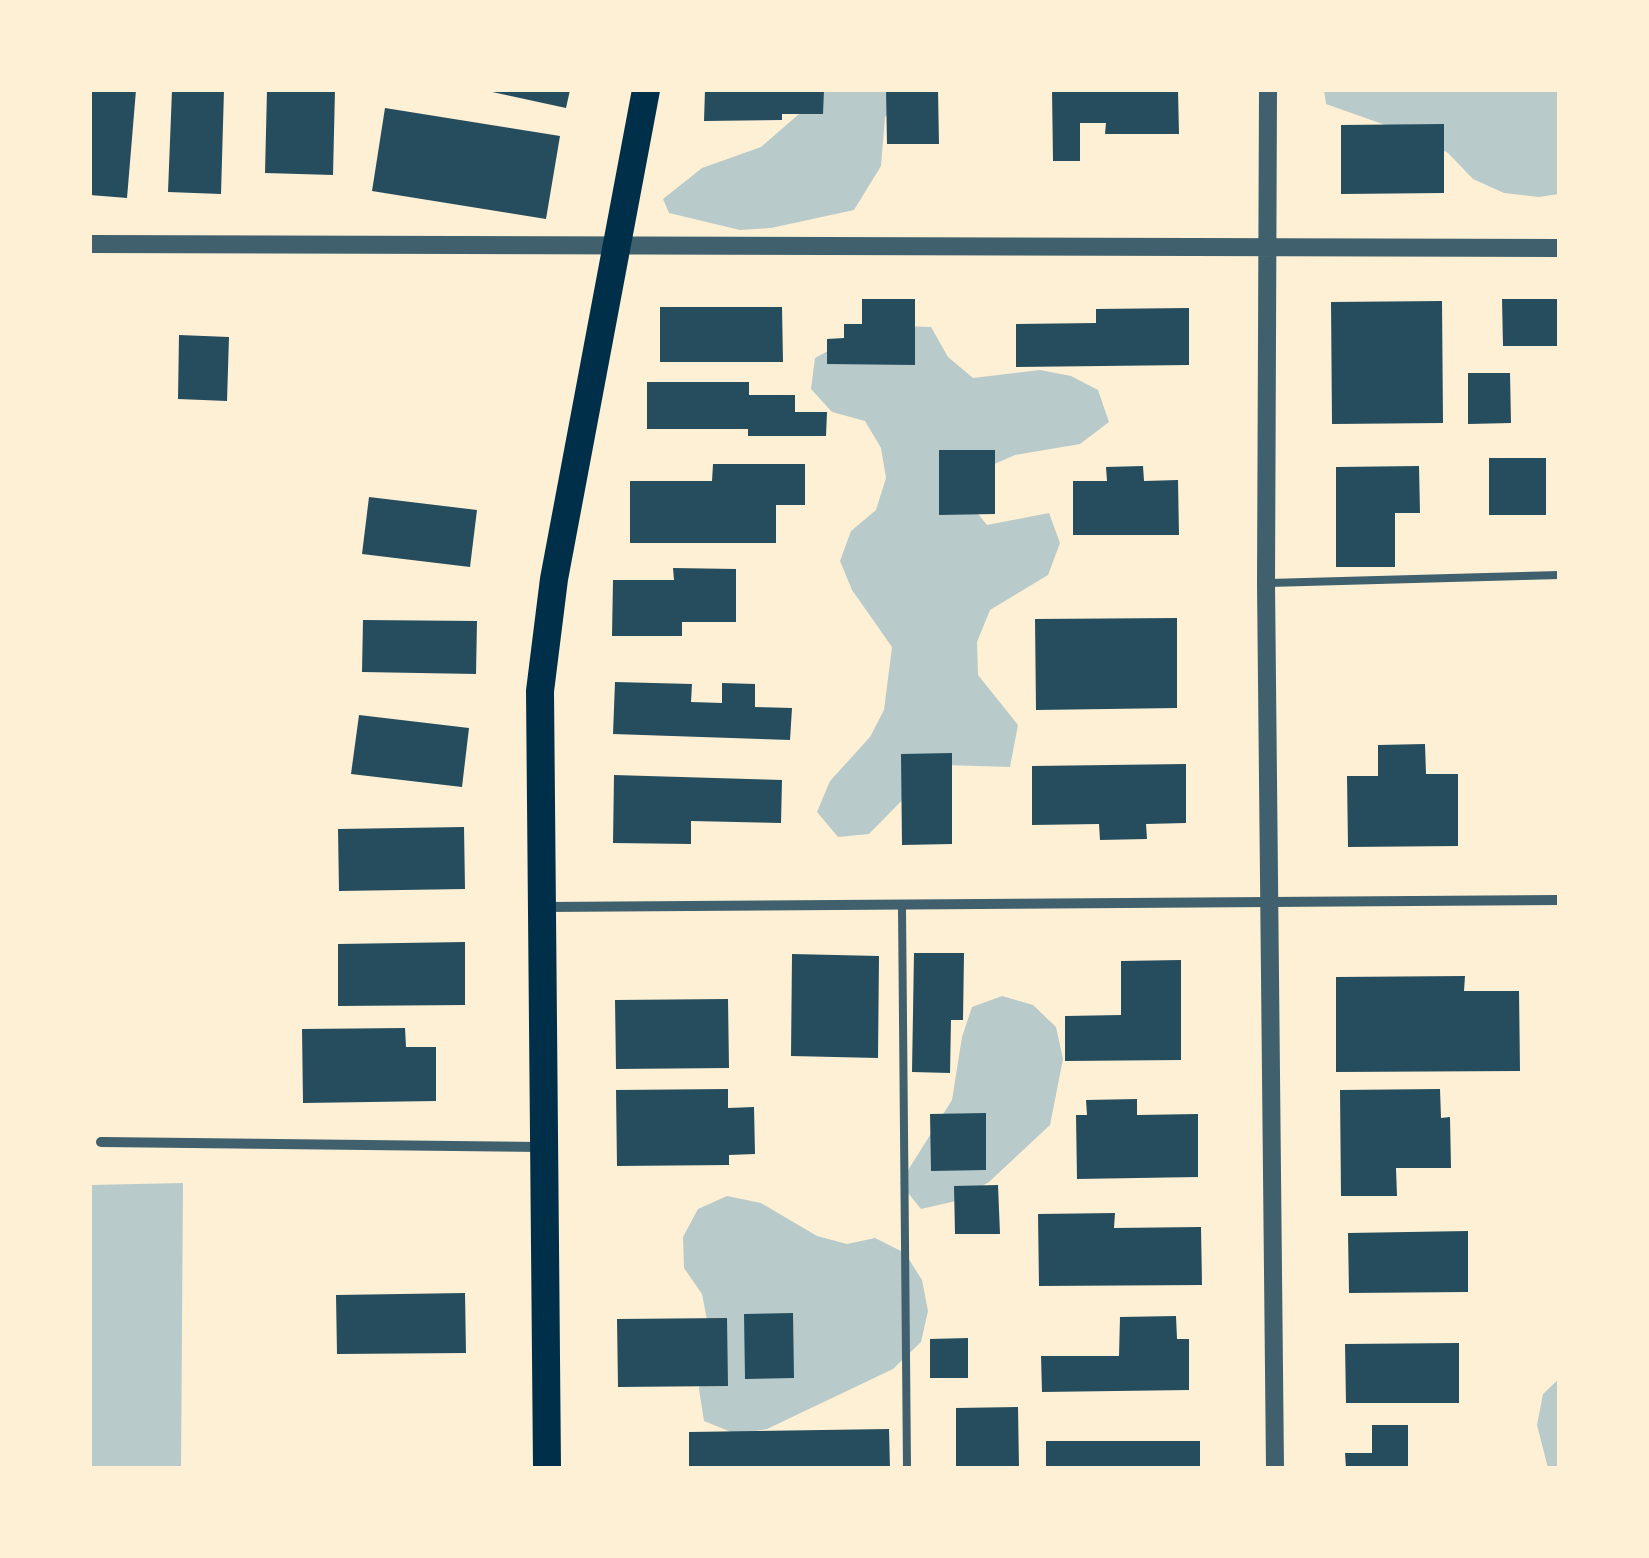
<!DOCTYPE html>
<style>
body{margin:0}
#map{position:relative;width:1649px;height:1558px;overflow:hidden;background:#fdf0d5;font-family:Signika,sans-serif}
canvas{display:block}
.frame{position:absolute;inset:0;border:92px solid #fdf0d5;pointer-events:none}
</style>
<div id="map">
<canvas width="1649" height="1558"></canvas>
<div class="frame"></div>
</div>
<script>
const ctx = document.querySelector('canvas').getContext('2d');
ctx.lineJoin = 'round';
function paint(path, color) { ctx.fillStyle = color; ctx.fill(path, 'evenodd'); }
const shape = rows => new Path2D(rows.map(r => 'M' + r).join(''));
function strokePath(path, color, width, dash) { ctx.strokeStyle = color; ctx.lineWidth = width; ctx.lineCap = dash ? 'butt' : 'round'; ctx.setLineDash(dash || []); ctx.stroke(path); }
paint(shape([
 [804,90,908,90,885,117,881,166,854,210,771,228,740,230,669,213,663,199,702,168,761,147,799,114],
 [1324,90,1559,90,1559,194,1539,197,1504,193,1473,179,1448,153,1422,138,1326,104],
 [902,326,931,327,948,357,973,378,1040,370,1071,376,1098,390,1109,422,1080,444,1015,455,983,469,966,499,987,525,1049,513,1060,543,1048,575,990,610,977,642,978,675,1018,725,1010,767,945,765,917,785,869,834,838,837,817,812,830,781,870,737,884,710,892,647,852,590,840,561,851,531,876,510,886,478,881,448,865,421,832,412,811,389,815,358,843,343],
 [1002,996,1033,1005,1056,1027,1063,1059,1050,1125,989,1182,956,1201,921,1209,900,1183,952,1100,962,1037,972,1007],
 [183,1183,181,1468,90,1468,90,1185],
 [727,1196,761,1203,817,1236,847,1244,875,1238,905,1253,922,1280,928,1311,921,1342,893,1369,767,1429,736,1434,704,1421,699,1389,708,1325,702,1294,684,1268,683,1237,698,1209],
 [1559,1379,1559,1468,1548,1468,1537,1425,1543,1394]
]), '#b9caca');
paint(shape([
 [90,90,136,90,127,198,90,195],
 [172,90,224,90,221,194,168,192],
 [267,90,335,90,333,175,265,173],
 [483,90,570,90,566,108],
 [705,90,824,90,823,114,782,114,782,120,704,121],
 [886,90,938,90,939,144,887,144],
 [1052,90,1178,90,1179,134,1105,134,1106,123,1080,123,1080,161,1053,161],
 [385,108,560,136,546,219,372,191],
 [1444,124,1444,193,1341,194,1341,125],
 [862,299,915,299,915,365,827,364,827,339,844,338,844,324,862,324],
 [1502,299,1559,299,1559,346,1503,346],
 [1442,301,1443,423,1332,424,1331,302],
 [660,307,782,307,783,362,660,362],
 [1189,308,1189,365,1016,367,1016,324,1096,323,1096,309],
 [179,335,229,337,227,401,178,399],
 [1468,373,1510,373,1511,423,1468,424],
 [647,382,749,382,749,395,795,395,795,412,827,412,826,436,748,436,748,429,647,429],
 [939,450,995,450,995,514,939,515],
 [1489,458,1546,458,1546,515,1489,515],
 [713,464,805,464,805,505,776,505,776,543,630,543,630,481,712,481],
 [1143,466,1144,481,1178,480,1179,535,1073,535,1073,481,1107,481,1106,467],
 [1419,466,1420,513,1395,513,1395,567,1336,567,1336,467],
 [369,497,477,510,470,567,362,554],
 [673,568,736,569,736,622,682,622,682,636,612,636,613,580,674,580],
 [1177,618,1177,708,1036,710,1035,619],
 [363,620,477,621,476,674,362,672],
 [615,682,692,684,691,702,722,703,722,683,755,684,755,707,792,708,790,740,613,734],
 [359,715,469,728,462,787,351,774],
 [1425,744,1426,774,1458,774,1458,846,1348,847,1347,776,1378,776,1378,745],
 [952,753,952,844,902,845,901,754],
 [1186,764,1186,823,1146,824,1147,839,1100,840,1099,824,1032,825,1032,766],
 [614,775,782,780,781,823,691,821,691,844,613,843],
 [464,827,465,889,339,891,338,829],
 [465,942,465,1005,338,1006,338,944],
 [914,953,964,953,963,1020,951,1020,950,1073,912,1072],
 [792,954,879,956,878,1058,791,1056],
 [1181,960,1181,1060,1065,1061,1065,1016,1121,1015,1121,961],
 [1465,976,1464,991,1519,991,1520,1071,1336,1072,1336,977],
 [728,999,729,1068,616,1069,615,1000],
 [405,1028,406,1047,436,1047,436,1101,303,1103,302,1029],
 [728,1089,728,1108,754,1107,755,1154,729,1155,729,1165,617,1166,616,1090],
 [1440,1089,1441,1118,1450,1117,1451,1168,1396,1168,1397,1196,1341,1196,1340,1090],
 [1137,1099,1137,1115,1198,1114,1198,1177,1077,1179,1076,1115,1087,1115,1086,1100],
 [986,1113,986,1170,931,1171,930,1114],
 [998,1185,1000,1234,955,1234,954,1186],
 [1115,1213,1114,1228,1201,1227,1202,1285,1039,1286,1038,1214],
 [1468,1231,1468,1292,1349,1293,1348,1233],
 [465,1293,466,1353,337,1354,336,1295],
 [793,1313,794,1378,745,1379,744,1314],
 [1176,1316,1177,1339,1189,1339,1189,1390,1042,1392,1041,1356,1119,1356,1120,1317],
 [727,1318,728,1386,618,1387,617,1319],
 [968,1338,968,1378,930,1378,930,1339],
 [1459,1343,1459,1403,1346,1403,1345,1344],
 [1018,1407,1019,1468,956,1468,956,1408],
 [1372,1425,1408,1425,1408,1468,1346,1468,1345,1453,1372,1453],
 [889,1429,890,1468,689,1468,689,1432],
 [1046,1441,1200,1441,1200,1468,1046,1468]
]), '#264d5e');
strokePath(shape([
 [1269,583,1559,575],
 [902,908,907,1468]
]), '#3f606c', 8);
strokePath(shape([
 [545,907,1559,900],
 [101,1142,542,1147]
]), '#3f606c', 10);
strokePath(shape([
 [1268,90,1266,583,1275,1468],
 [90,244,1559,248]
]), '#3f606c', 18);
strokePath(shape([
 [547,1468,540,691,554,579,646,90]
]), '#003049', 28);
</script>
